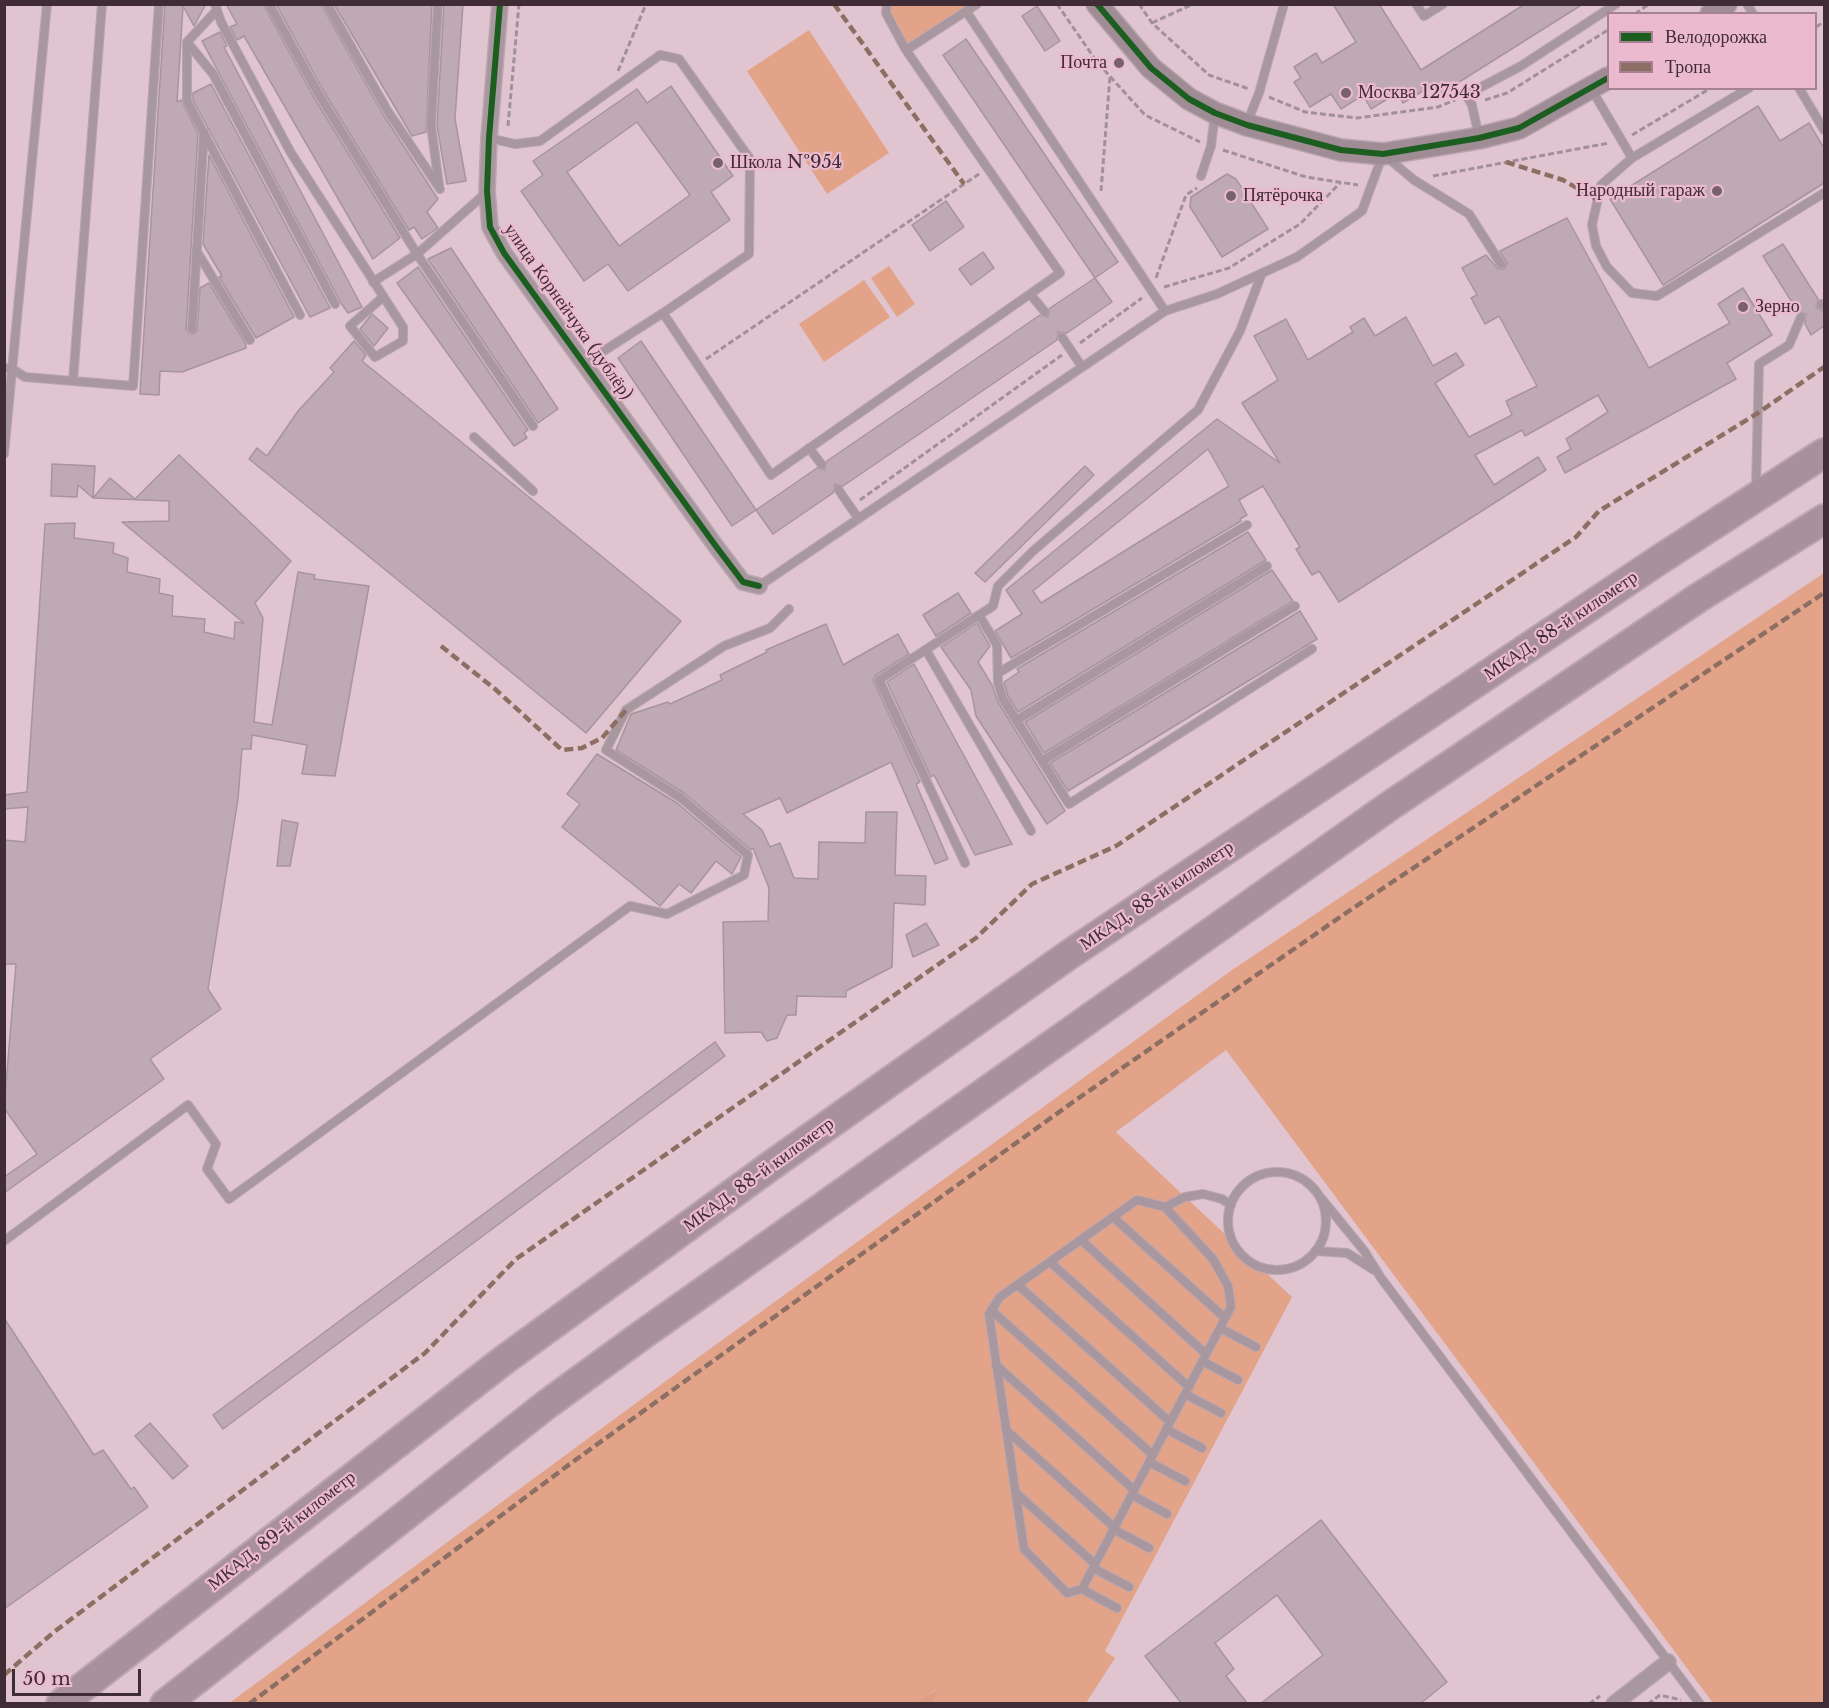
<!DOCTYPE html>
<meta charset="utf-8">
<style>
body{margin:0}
#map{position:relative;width:1829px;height:1708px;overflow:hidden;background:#e0c5d0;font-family:"Libre Baskerville",serif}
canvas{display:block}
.frame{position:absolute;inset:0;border:6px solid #3f2c35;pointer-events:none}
.legend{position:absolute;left:1607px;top:12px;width:210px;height:78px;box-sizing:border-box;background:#ebbacf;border:2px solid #a68191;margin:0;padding:8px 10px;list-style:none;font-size:18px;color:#3f2c35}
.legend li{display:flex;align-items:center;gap:12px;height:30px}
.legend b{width:30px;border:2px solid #a68191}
.scale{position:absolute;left:12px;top:1669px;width:129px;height:27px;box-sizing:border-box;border:3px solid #3f2c35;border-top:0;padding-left:8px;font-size:18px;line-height:21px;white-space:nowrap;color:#3f2c35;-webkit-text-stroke:4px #ebbacf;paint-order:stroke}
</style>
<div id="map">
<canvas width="1829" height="1708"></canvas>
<div class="frame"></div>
<ul class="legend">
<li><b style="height:8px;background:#1b5e20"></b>Велодорожка</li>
<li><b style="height:8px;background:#8d6e63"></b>Тропа</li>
</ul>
<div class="scale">50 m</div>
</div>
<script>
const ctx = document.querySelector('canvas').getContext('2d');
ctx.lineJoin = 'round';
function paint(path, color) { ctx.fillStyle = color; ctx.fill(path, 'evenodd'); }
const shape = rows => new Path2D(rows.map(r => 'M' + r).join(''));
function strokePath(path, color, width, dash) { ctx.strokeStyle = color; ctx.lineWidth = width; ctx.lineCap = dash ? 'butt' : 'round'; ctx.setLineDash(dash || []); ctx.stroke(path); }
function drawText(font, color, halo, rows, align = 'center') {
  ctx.font = font + ' "Libre Baskerville",serif'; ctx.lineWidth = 4.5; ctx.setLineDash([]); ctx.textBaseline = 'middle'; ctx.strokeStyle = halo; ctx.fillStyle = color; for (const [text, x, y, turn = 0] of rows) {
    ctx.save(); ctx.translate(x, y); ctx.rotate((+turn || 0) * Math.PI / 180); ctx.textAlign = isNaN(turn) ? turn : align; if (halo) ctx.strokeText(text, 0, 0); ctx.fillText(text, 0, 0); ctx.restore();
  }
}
paint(shape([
 [891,5,891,4,968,5,908,43,890,10],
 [809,30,889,153,827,194,747,71],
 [889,266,915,304,897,317,871,278],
 [864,280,890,317,824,362,799,324],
 [1824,573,1824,1703,1713,1703,1226,1050,1116,1132,1292,1297,1105,1651,1115,1658,1086,1703,933,1703,937,1689,913,1704,228,1704,674,1375,1232,970]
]), '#e3a389');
paint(shape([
 [938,1689,933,1703,914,1703]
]), '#de9e84');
const building = shape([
 [165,4,206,4,194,26,183,6,177,102,181,100,198,134,186,330,192,334,197,331,200,288,209,283,246,344,246,348,182,372,160,371,159,395,140,394,165,4],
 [226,4,263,4,313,96,400,238,373,259,244,36,237,40,230,27,237,24,226,4],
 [276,4,321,4,382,113,438,199,427,212,438,228,422,239,414,227,409,230,323,90,276,4],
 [334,4,432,4,426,132,412,136,334,4],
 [444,4,463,4,455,119,466,181,447,184,437,125,444,4],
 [1333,4,1379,4,1421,70,1525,4,1583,4,1437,96,1431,86,1403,103,1397,93,1371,109,1363,95,1341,109,1331,94,1310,107,1294,82,1301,78,1294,67,1316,53,1322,63,1356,42,1333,4],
 [1037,6,1060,41,1045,51,1022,16,1037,6],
 [220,32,227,46,224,47,362,307,348,313,341,303,202,41,220,32],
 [966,39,1118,262,1095,278,943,55,966,39],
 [211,84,330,308,310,317,193,100,193,93,211,84],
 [671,86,733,176,711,192,730,220,628,291,608,264,584,281,521,191,543,175,533,161,637,89,647,103,671,86],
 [637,122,690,195,619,246,567,172,637,122],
 [1758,106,1780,141,1809,123,1824,148,1824,183,1663,285,1610,199,1758,106],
 [209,155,294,317,256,338,219,277,222,276,203,244,209,155],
 [1227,174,1236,179,1268,229,1222,257,1190,207,1191,197,1227,174],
 [946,201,964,227,930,251,912,225,946,201],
 [1567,218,1649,368,1730,323,1718,304,1743,288,1772,335,1727,363,1736,379,1565,473,1557,457,1571,449,1566,439,1608,412,1598,395,1525,436,1522,430,1475,455,1494,485,1538,457,1546,470,1339,602,1319,571,1312,575,1296,549,1300,547,1263,486,1239,500,1247,515,1240,519,1241,521,1011,658,995,631,1022,614,1006,590,1217,419,1280,463,1242,403,1278,380,1254,336,1286,319,1308,360,1353,332,1350,327,1364,318,1375,336,1406,317,1433,366,1456,353,1464,365,1435,383,1469,437,1512,415,1506,401,1537,386,1499,316,1485,324,1471,298,1477,295,1462,268,1486,255,1498,269,1504,269,1507,263,1500,251,1567,218],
 [1208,449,1229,486,1041,603,1033,591,1208,449],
 [1783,244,1818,299,1816,307,1824,312,1824,326,1811,335,1805,324,1806,314,1798,312,1763,256,1783,244],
 [451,248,558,409,538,423,428,259,451,248],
 [983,252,994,268,971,285,959,269,983,252],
 [418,267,528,430,524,433,527,438,514,446,397,283,418,267],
 [1095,278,1112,302,1067,333,1058,332,1057,340,843,486,835,484,833,493,773,534,756,510,817,468,825,470,827,461,1040,315,1048,317,1050,308,1095,278],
 [372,314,388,328,374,346,360,329,372,314],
 [354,341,366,355,362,361,681,621,586,733,249,459,257,448,267,456,298,411,334,372,330,368,354,341],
 [641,341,756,510,732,526,618,358,641,341],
 [179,455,291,561,255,603,263,618,254,722,272,725,298,572,315,575,314,579,369,586,335,776,302,774,307,745,252,735,251,749,242,749,238,799,208,989,221,1009,150,1059,164,1079,4,1193,4,1177,37,1154,4,1108,16,964,4,964,4,840,25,842,28,807,4,809,4,795,27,792,45,524,75,523,74,538,114,543,113,553,128,558,127,572,160,579,159,593,173,596,172,616,205,619,204,632,234,639,235,622,244,623,122,522,169,521,169,501,93,498,110,478,135,499,179,455],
 [52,464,95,466,93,498,78,485,77,497,51,496,52,464],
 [1085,466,1094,475,985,582,975,573,1085,466],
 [1248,532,1266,560,1018,712,1008,696,1004,682,1019,672,1017,669,1248,532],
 [1272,570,1293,601,1044,753,1025,722,1272,570],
 [958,593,971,613,936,636,923,615,958,593],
 [1300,611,1317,639,1068,791,1050,763,1300,611],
 [977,623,990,646,978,662,992,685,998,702,1065,811,1047,824,976,716,971,690,941,647,977,623],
 [826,624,843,665,898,634,909,654,876,675,873,680,920,782,916,784,948,859,935,864,891,762,787,813,780,798,743,814,762,830,770,847,780,843,794,878,818,879,819,842,865,843,866,812,897,812,895,875,926,876,925,905,894,903,892,967,846,991,846,997,797,996,796,1015,787,1015,777,1038,767,1041,761,1032,725,1033,723,922,768,921,769,888,753,848,751,850,684,793,616,750,631,714,668,702,670,704,722,680,720,675,767,652,766,650,826,624],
 [914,664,1012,844,975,855,934,775,931,777,887,682,914,664],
 [597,754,677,803,741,857,732,874,716,861,691,893,679,884,660,906,562,827,580,804,567,794,597,754],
 [282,820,298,823,290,866,277,866,282,820],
 [926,923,939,945,913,957,906,935,926,923],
 [715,1042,725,1056,223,1429,213,1415,715,1042],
 [4,1318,94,1455,103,1450,131,1489,134,1487,148,1507,4,1609,4,1318],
 [150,1423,188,1466,173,1479,135,1436,150,1423],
 [1321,1520,1447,1682,1420,1704,1260,1704,1323,1655,1277,1595,1215,1643,1234,1669,1226,1676,1248,1704,1182,1704,1145,1656,1321,1520]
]);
paint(building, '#bfaab3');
strokePath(building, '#a8949c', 1.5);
const lane = shape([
 [215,4,221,22,291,153,403,327,403,341,375,357,350,326,383,297],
 [269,4,318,93,417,254,533,426],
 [327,4,387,110,440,189],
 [438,4,431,125,439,185],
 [887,4,886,13,906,50,977,4],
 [1416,4,1424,16,1443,4],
 [1747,4,1753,14],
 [217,10,187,42,187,101,300,315],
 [966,11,1165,311],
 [187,42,213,74,335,304],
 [1749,88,1632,158,1601,185,1592,225,1596,246,1607,267,1632,293,1657,296,1824,193],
 [1799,88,1824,130],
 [1592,90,1632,158],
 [1247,123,1259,93,1284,4],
 [1479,137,1472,105,1466,95,1521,66,1616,4],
 [489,138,515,144,540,141,660,55,679,59,750,159,749,254,663,313],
 [1201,176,1211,146,1215,114],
 [196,250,250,340],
 [373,282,417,254,487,192],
 [1030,294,1045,312],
 [1821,304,1824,306],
 [192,328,204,132],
 [1062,337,1082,367],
 [4,368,11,368,25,377,133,386,159,4],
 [588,369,599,354,663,313,771,475,1060,273,906,50],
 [73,381,102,4],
 [474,437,533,491],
 [809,448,822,465],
 [4,454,47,4],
 [1756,488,1759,364,1789,345,1801,317],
 [838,489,858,518],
 [759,586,1165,311,1217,294,1297,257,1362,211,1383,154,1414,180,1469,214,1501,264],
 [979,615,997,645,998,683,1003,699,1069,804,1312,649],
 [926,650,1031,831],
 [998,673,1247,525],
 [1017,720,1267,566],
 [1042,761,1295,606],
 [965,863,879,680,993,606,998,586,1033,551,1198,410,1240,331,1262,273],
 '1228 1221a49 49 0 1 1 98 0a49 49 0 1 1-98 0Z',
 [1321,1198,1365,1252,1381,1278,1700,1704],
 [1113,1217,1225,1318],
 [1081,1240,1206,1354],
 [4,1241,188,1105,216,1144,207,1169,229,1199,630,906,667,914,744,875,748,855,681,798,606,750,626,710,724,646,770,628,789,609],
 [1315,1251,1347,1253,1374,1270],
 [1050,1262,1189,1387],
 [1018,1285,1170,1422],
 [991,1310,1153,1455],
 [1220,1328,1256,1347],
 [1202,1361,1238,1380],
 [996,1365,1134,1490],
 [1185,1394,1221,1413],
 [1166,1429,1202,1448],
 [1006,1430,1114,1527],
 [1149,1462,1185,1481],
 [1015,1492,1095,1564],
 [1132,1495,1167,1514],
 [1113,1529,1149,1548],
 [1093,1568,1129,1587],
 [1082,1589,1231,1307,1228,1286,1213,1259,1165,1207],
 [1117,1608,1082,1589,1067,1593,1024,1549,989,1314,1000,1297,1137,1200,1165,1207,1185,1197,1203,1194,1222,1199,1231,1205]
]);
const street = shape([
 [500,4,489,138,487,191,490,227,504,253,715,545,743,582,759,586],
 [1614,1704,1668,1662]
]);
const secondary = shape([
 [1097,4,1151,68,1189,99,1215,113,1247,125,1341,150,1383,154,1479,138,1519,128,1608,78],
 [1711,14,1726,4]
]);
const highway = shape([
 [61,1704,504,1360,776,1162,1070,954,1659,560,1824,453],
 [165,1704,546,1405,642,1335,1391,805,1698,598,1824,519]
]);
strokePath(lane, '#baa6af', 10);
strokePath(street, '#baa6af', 18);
strokePath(secondary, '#baa6af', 24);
strokePath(highway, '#baa6af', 32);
strokePath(shape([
 [1057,4,1097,62,1145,115,1200,142],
 [1139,4,1152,23,1209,75,1249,89],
 [1635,14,1649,4],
 [1152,23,1193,4],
 [1816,27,1824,22],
 [618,71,646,4],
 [1269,97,1305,112,1357,118,1438,107,1455,100],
 [1485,100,1507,93,1608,30],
 [508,126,519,4],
 [1632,135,1711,88],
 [1223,150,1306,177,1358,185],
 [1433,176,1609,143],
 [1101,191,1110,76],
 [1156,278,1186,195,1197,188],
 [1164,287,1229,268,1300,224,1340,183],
 [1080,343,1142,298],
 [706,359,979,174],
 [860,500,1062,355],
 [1589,1704,1600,1696],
 [1648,1704,1660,1695,1681,1700]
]), '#a19098', 3, [6, 3]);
strokePath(lane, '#a8979f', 8);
strokePath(street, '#a8979f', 15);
strokePath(secondary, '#a08c95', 21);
strokePath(highway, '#a9919c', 28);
strokePath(shape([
 [834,4,964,184],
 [1506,162,1563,180,1596,199],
 [441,646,495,689,562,750,582,748,602,738,626,710],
 [4,1675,54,1632,425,1353,516,1259,976,938,1032,884,1116,846,1576,537,1599,511,1758,413,1824,367],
 [249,1704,574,1461,1073,1102,1346,913,1824,593]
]), '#8d6e63', 4.5, [9, 4.5]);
strokePath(shape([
 [500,4,489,138,487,191,490,227,504,253,715,545,743,582,759,586],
 [1097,4,1151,68,1189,99,1215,113,1247,125,1341,150,1383,154,1479,138,1519,128,1608,78]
]), '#1b5e20', 6);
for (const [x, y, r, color] of [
 [1119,63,6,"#77626b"],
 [1346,93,6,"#77626b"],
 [718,163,6,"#77626b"],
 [1717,191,6,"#77626b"],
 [1231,196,6,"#77626b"],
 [1743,307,6,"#77626b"]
]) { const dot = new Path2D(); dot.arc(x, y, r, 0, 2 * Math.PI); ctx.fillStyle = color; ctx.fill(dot); strokePath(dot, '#ebbacf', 2); }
drawText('18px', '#3f2c35', '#ebbacf', [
 ["Почта",1107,63,"right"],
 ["Москва 127543",1358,93],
 ["Школа №954",730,163],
 ["Народный гараж",1705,191,"right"],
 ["Пятёрочка",1243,196],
 ["Зерно",1755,307]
], 'left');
drawText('18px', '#3f2c35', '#ebbacf', [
 ["улица Корнейчука (дублёр)",568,312,55],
 ["МКАД, 88-й километр",1561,626,-34],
 ["МКАД, 88-й километр",1157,896,-34],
 ["МКАД, 88-й километр",759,1175,-36],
 ["МКАД, 89-й километр",282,1531,-38]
]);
</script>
